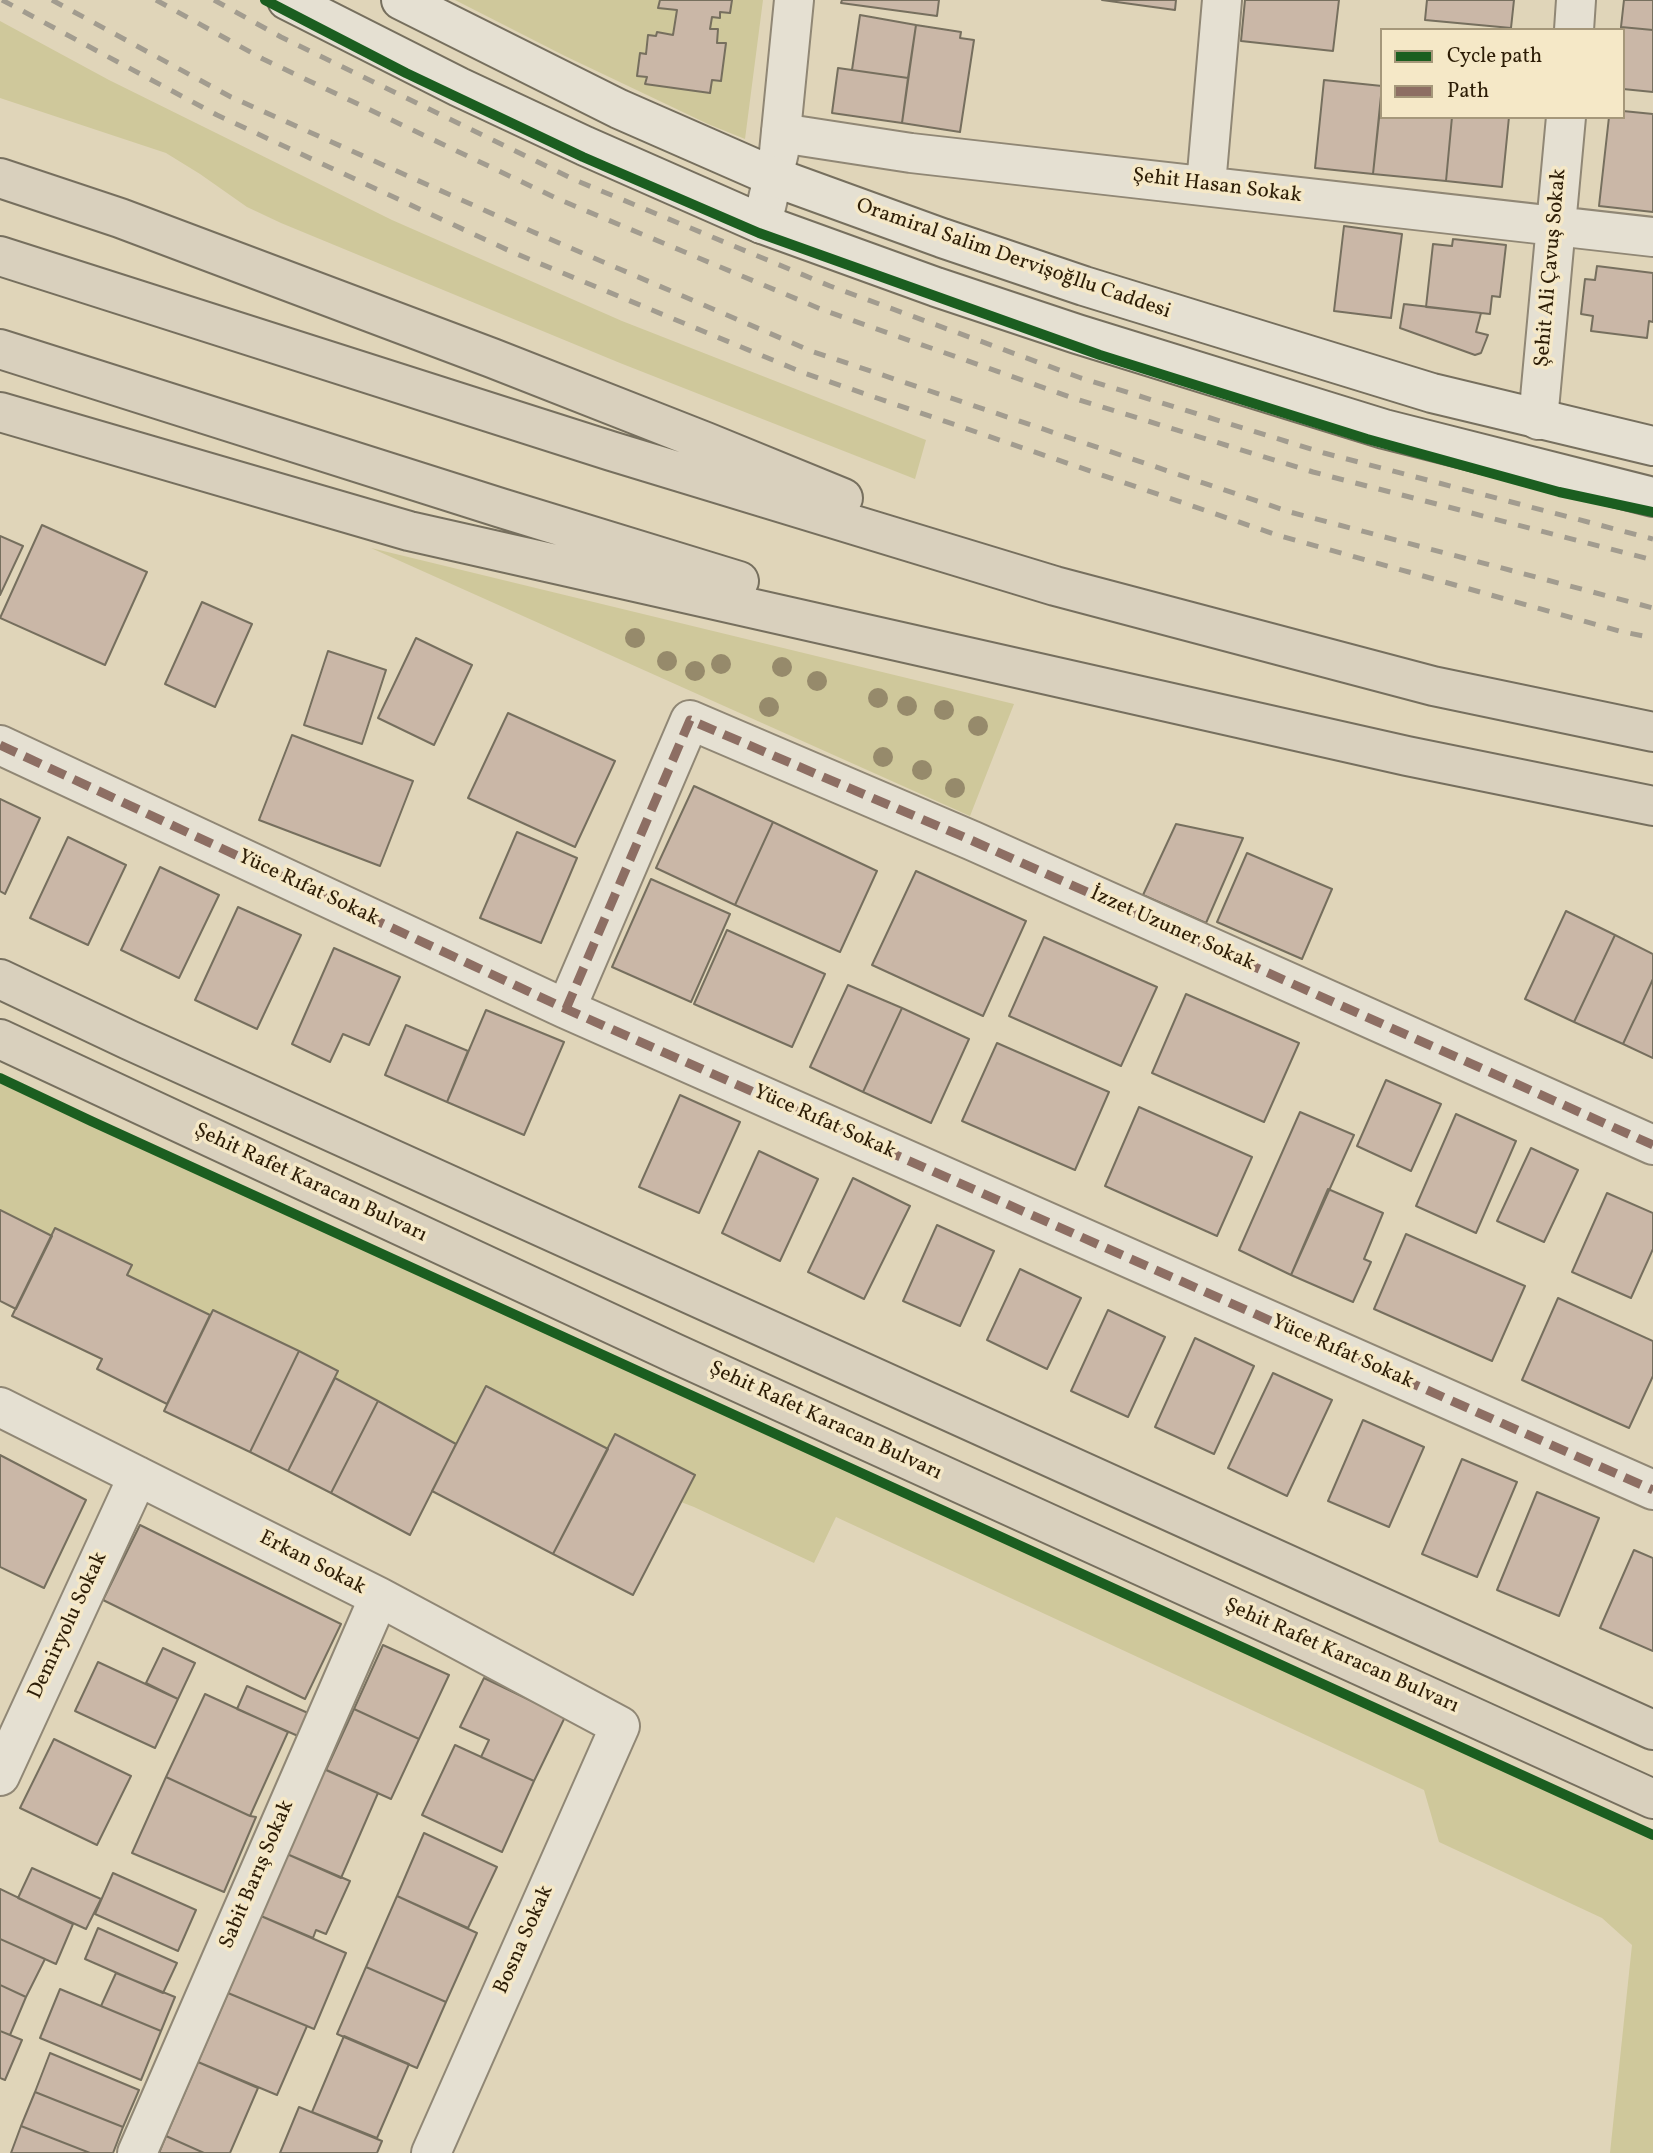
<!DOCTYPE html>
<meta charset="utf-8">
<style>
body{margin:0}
#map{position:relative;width:1653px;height:2153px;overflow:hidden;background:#e0d5b9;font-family:Vollkorn,serif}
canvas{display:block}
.legend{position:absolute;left:1380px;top:28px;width:245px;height:91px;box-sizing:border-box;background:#f5e8c7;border:2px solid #a5977a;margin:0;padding:9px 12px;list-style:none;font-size:21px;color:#2d1d06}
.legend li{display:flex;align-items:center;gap:14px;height:35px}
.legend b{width:35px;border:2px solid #a5977a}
</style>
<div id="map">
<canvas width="1653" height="2153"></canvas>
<ul class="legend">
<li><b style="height:9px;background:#1b5e20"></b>Cycle path</li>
<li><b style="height:9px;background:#8d6e63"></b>Path</li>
</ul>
</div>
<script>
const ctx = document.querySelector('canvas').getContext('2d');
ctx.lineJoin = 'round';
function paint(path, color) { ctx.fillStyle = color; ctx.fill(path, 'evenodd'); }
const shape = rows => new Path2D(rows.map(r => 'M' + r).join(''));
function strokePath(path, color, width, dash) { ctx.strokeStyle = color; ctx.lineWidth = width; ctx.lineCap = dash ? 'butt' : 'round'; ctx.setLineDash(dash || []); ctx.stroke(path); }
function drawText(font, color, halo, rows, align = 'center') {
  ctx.font = font + ' Vollkorn,serif'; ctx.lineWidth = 7; ctx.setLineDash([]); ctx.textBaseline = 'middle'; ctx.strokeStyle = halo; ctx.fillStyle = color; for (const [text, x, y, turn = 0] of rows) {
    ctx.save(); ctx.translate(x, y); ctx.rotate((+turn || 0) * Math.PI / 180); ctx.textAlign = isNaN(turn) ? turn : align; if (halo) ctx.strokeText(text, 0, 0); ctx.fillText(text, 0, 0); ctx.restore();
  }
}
paint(shape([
 [455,0,660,0,659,8,677,10,673,35,658,32,656,36,648,35,646,54,640,54,637,76,647,77,646,84,710,93,712,80,721,80,726,44,717,43,718,29,710,29,712,17,720,18,720,12,732,0,763,0,745,139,708,124,565,56],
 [0,21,109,80,392,220,622,321,926,440,915,479,620,363,281,223,247,207,200,174,166,153,0,98],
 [371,548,1014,704,970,816],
 [0,1078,91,1121,1653,1835,1653,2153,1610,2153,1632,1945,1602,1918,1439,1842,1424,1790,836,1517,814,1563,694,1507,681,1502,695,1476,608,1449,487,1386,456,1444,335,1378,338,1370,214,1310,210,1315,127,1275,132,1265,56,1228,52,1236,0,1210]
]), '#cfc89b');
const building = shape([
 [660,0,732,0,730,13,720,12,720,18,712,17,710,29,718,29,717,43,726,43,721,81,712,80,710,93,645,84,647,77,637,76,640,53,646,54,648,35,656,36,657,32,673,35,677,10,658,8,660,0],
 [842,0,939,0,937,16,841,3,842,0],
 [1102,0,1176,0,1175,10,1102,0],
 [1245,0,1339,0,1333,51,1241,41,1245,0],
 [1427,0,1514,0,1511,28,1425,20,1427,0],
 [1624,0,1653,0,1653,30,1621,27,1624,0],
 [860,15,916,25,908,78,852,70,860,15],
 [916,25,961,32,960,38,974,40,960,132,902,123,916,25],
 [1621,27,1653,30,1653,92,1623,89,1623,30,1621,30,1621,27],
 [838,68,908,78,902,123,832,113,838,68],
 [1324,80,1382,86,1373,174,1315,168,1324,80],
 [1382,91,1382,117,1452,117,1446,181,1373,174,1382,91],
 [1623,111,1653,114,1653,212,1599,206,1609,117,1623,117,1623,111],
 [1452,117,1509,117,1502,187,1446,181,1452,117],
 [1344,226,1402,234,1391,318,1334,311,1344,226],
 [1453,239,1506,245,1500,297,1492,296,1490,314,1426,307,1433,244,1452,246,1453,239],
 [1597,266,1653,273,1653,322,1649,321,1647,338,1591,331,1593,316,1581,314,1585,279,1595,280,1597,266],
 [1404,304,1481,313,1476,332,1488,335,1481,353,1475,355,1400,328,1404,304],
 [42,525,147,572,105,665,0,618,42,525],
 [0,536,23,546,0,595,0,536],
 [202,602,252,624,215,707,165,684,202,602],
 [416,638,472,665,434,745,378,718,416,638],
 [328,651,386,670,362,744,304,725,328,651],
 [508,713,615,761,575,847,468,798,508,713],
 [292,735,413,781,380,866,259,820,292,735],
 [694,786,773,822,735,905,656,868,694,786],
 [0,799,40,818,5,894,0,891,0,799],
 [773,822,877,871,840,952,735,905,773,822],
 [1176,824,1243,838,1206,923,1143,895,1176,824],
 [517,832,577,858,541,943,480,918,517,832],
 [68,837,126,865,88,945,30,918,68,837],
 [1247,853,1332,889,1302,959,1217,922,1247,853],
 [160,867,219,895,179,978,121,950,160,867],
 [916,871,1026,921,983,1016,872,965,916,871],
 [651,879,730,914,691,1002,612,967,651,879],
 [238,907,301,935,257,1029,195,1000,238,907],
 [1566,911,1615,935,1574,1022,1525,999,1566,911],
 [727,930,825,974,792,1047,694,1004,727,930],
 [1615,935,1653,954,1653,979,1623,1044,1574,1022,1615,935],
 [1044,937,1157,987,1121,1066,1009,1016,1044,937],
 [334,948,400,977,369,1045,343,1034,330,1062,292,1044,334,948],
 [1653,979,1653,1058,1623,1044,1653,979],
 [848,985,902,1008,863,1092,810,1067,848,985],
 [1186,994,1299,1043,1264,1122,1152,1073,1186,994],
 [902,1008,969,1039,931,1123,863,1092,902,1008],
 [486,1010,564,1042,524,1135,447,1102,486,1010],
 [406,1025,468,1051,447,1102,385,1075,406,1025],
 [997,1043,1109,1092,1075,1170,962,1121,997,1043],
 [1386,1080,1441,1104,1411,1171,1357,1146,1386,1080],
 [680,1095,740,1122,699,1213,639,1187,680,1095],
 [1139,1107,1252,1157,1217,1236,1105,1186,1139,1107],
 [1300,1112,1354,1135,1291,1275,1239,1250,1300,1112],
 [1456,1114,1516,1141,1476,1233,1416,1206,1456,1114],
 [1531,1148,1578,1170,1544,1242,1497,1221,1531,1148],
 [759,1151,818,1179,780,1261,722,1233,759,1151],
 [853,1178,910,1206,864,1299,808,1272,853,1178],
 [1328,1189,1383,1213,1364,1259,1371,1262,1353,1302,1291,1275,1328,1189],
 [1607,1193,1653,1213,1653,1249,1631,1298,1572,1272,1607,1193],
 [0,1210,52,1236,16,1309,0,1301,0,1210],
 [937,1225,994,1251,960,1326,903,1301,937,1225],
 [55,1228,132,1265,127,1275,210,1315,167,1404,97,1369,102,1359,12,1316,55,1228],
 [1406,1234,1525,1286,1492,1361,1374,1309,1406,1234],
 [1020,1269,1081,1298,1047,1369,987,1340,1020,1269],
 [1558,1298,1653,1341,1653,1376,1629,1428,1522,1380,1558,1298],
 [213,1310,299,1351,250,1452,164,1411,213,1310],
 [1108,1310,1165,1337,1128,1417,1071,1391,1108,1310],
 [1195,1338,1254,1366,1214,1454,1155,1427,1195,1338],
 [299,1351,338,1371,288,1471,250,1452,299,1351],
 [1273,1373,1332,1400,1287,1496,1228,1468,1273,1373],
 [335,1378,378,1401,331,1493,288,1471,335,1378],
 [486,1386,608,1449,553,1554,432,1491,486,1386],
 [378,1401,456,1444,410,1535,331,1493,378,1401],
 [1363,1420,1424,1447,1389,1527,1328,1501,1363,1420],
 [615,1434,695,1475,633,1595,553,1554,615,1434],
 [0,1455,86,1500,44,1588,0,1567,0,1455],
 [1462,1459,1517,1482,1477,1577,1422,1554,1462,1459],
 [1537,1492,1599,1518,1559,1616,1497,1590,1537,1492],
 [140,1525,341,1624,305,1699,103,1600,140,1525],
 [1634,1550,1653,1558,1653,1651,1600,1628,1634,1550],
 [383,1645,449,1675,419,1739,354,1709,383,1645],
 [163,1648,195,1663,178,1699,146,1683,163,1648],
 [98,1662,178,1699,155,1748,75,1711,98,1662],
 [484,1678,565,1717,534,1781,481,1757,489,1740,460,1727,484,1678],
 [247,1686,308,1713,298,1736,237,1709,247,1686],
 [205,1694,288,1732,250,1816,166,1777,205,1694],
 [354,1709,419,1739,391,1799,326,1770,354,1709],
 [54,1739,131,1776,97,1845,20,1808,54,1739],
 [455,1745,534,1781,502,1852,422,1815,455,1745],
 [322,1768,378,1793,341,1878,287,1854,322,1768],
 [166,1777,250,1816,256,1817,224,1892,132,1853,166,1777],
 [424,1833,497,1867,468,1928,397,1896,424,1833],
 [287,1854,350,1881,326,1934,316,1930,313,1938,261,1916,287,1854],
 [32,1868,101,1899,86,1929,18,1898,32,1868],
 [113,1873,196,1910,178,1951,95,1914,113,1873],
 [0,1889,73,1924,56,1964,0,1939,0,1889],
 [397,1896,477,1933,446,2002,366,1967,397,1896],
 [261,1916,346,1953,314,2029,228,1993,261,1916],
 [98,1928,177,1963,163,1993,85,1959,98,1928],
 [0,1939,45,1959,26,1997,0,1985,0,1939],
 [366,1967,446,2002,417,2068,337,2034,366,1967],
 [116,1973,175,1997,161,2031,101,2006,116,1973],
 [0,1985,26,1997,10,2035,0,2031,0,1985],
 [60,1989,161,2031,141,2080,40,2038,60,1989],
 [228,1993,307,2026,277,2095,198,2062,228,1993],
 [0,2031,22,2040,5,2080,0,2078,0,2031],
 [344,2036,409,2064,377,2138,312,2112,344,2036],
 [50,2053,139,2090,123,2127,35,2092,50,2053],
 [198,2062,258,2088,230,2153,204,2153,166,2136,198,2062],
 [35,2092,123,2127,113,2153,90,2153,21,2126,35,2092],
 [299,2107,382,2141,377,2153,280,2153,299,2107],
 [21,2126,90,2153,11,2153,21,2126],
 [166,2136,204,2153,159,2153,166,2136]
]);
paint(building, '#cab7a7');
strokePath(building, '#766f5e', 2);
const minor = shape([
 [1574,30,1576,0],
 [781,133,911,153,1653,237],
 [1206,185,1222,0],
 [1538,420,1566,117],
 [0,745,566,1009,1653,1490],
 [566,1009,690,720,973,841,1653,1145],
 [0,1407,379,1597,620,1726,431,2153],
 [0,1776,138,1476],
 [137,2153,379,1597]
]);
const tertiary = shape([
 [762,224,779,152,794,0]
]);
const secondary = shape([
 [287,0,459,87,585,146,762,224,936,287,1077,334,1384,429,1653,497],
 [401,0,619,109,774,177,942,238,1084,286,1432,393,1653,446]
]);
const primary = shape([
 [0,979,129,1040,1653,1730],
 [0,1039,674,1353,1653,1799]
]);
const trunk = shape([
 [0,178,120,218,492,358,706,442,843,498],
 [0,256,611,451,1055,586,1433,686,1653,732],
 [0,349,501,508,739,581],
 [0,412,409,531,1407,756,1653,806]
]);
strokePath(minor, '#908775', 42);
strokePath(tertiary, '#908775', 42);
strokePath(secondary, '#766f5e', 42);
strokePath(primary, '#766f5e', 42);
strokePath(trunk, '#766f5e', 42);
strokePath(minor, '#e5e0d2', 38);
strokePath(tertiary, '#e5e0d2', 38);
strokePath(secondary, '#e5e0d2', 38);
strokePath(primary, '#d9d0bd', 38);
strokePath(trunk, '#d9d0bd', 38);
strokePath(shape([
 [2,0,217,115,512,252,804,373,1277,535,1619,631,1653,638],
 [52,0,231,97,531,231,811,351,1290,512,1653,608],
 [156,0,263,59,558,199,823,310,1073,398,1313,472,1653,560],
 [214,0,281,37,575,180,830,286,1081,378,1324,453,1653,539]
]), '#a29c8f', 5, [12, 12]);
strokePath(shape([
 [0,745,566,1009,1653,1490],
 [566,1009,690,720,973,841,1653,1145]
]), '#8d6e63', 9, [18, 9]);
strokePath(shape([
 [265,0,406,73,583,157,759,233,1100,355,1367,439,1559,492,1653,512],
 [0,1078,91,1121,1653,1835]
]), '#1b5e20', 10);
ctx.fillStyle = '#968a6b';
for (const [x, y] of [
 [635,638],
 [667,661],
 [721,664],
 [782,667],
 [695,671],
 [817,681],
 [878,698],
 [907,706],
 [769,707],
 [944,710],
 [978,726],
 [883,757],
 [922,770],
 [955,788]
]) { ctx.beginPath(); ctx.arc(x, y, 10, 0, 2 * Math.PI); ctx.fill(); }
drawText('21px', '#2d1d06', '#f5e8c7', [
 ["Şehit Hasan Sokak",1217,187,7],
 ["Oramiral Salim Dervişoğllu Caddesi",1013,260,19],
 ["Şehit Ali Çavuş Sokak",1552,268,-85],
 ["Yüce Rıfat Sokak",308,889,25],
 ["İzzet Uzuner Sokak",1172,930,24],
 ["Yüce Rıfat Sokak",824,1123,24],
 ["Şehit Rafet Karacan Bulvarı",310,1184,25],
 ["Yüce Rıfat Sokak",1342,1353,24],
 ["Şehit Rafet Karacan Bulvarı",825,1422,25],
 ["Erkan Sokak",312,1564,27],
 ["Demiryolu Sokak",69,1626,-65],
 ["Şehit Rafet Karacan Bulvarı",1341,1657,24],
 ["Sabit Barış Sokak",258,1875,-67],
 ["Bosna Sokak",525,1940,-66]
]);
</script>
